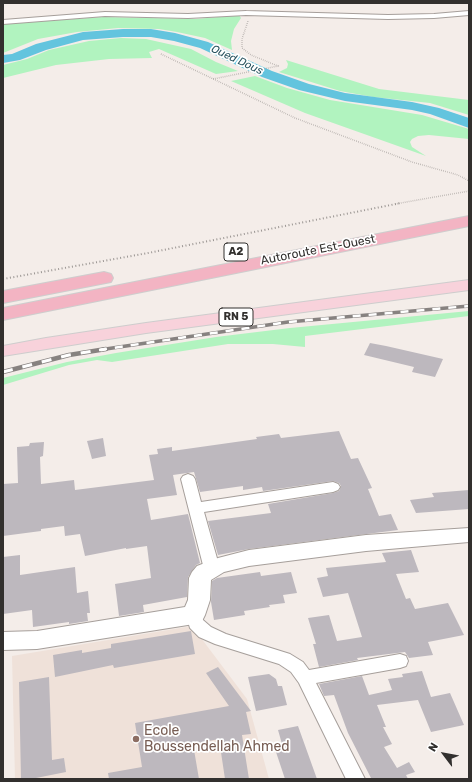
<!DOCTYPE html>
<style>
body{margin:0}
#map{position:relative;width:472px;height:782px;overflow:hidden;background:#f4ede9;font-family:Rubik,sans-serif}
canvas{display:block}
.frame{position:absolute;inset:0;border:4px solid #32302e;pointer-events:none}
.north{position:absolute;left:424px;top:734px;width:40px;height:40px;-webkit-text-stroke:3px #fff;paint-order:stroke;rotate:302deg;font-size:11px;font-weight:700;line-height:16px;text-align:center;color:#32302e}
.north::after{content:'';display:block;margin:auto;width:14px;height:18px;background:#32302e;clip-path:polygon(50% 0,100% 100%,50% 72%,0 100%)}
</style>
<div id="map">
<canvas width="472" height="782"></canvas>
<div class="frame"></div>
<div class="north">N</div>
</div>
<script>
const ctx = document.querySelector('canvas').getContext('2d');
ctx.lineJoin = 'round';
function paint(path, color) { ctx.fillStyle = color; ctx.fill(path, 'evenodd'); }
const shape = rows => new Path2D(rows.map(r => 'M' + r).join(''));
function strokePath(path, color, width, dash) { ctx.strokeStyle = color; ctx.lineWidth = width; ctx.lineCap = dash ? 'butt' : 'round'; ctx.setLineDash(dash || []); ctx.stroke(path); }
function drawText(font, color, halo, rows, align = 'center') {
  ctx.font = font + ' Rubik,sans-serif'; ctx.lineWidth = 3.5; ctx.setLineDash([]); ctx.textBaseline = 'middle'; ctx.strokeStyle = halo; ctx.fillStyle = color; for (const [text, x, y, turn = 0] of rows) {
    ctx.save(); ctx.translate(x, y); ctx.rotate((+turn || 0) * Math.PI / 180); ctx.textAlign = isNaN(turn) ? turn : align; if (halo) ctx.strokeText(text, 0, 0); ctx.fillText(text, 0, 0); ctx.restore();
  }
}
paint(shape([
 [192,626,247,699,269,779,15,779,12,656]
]), '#efe1d9');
paint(shape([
 [239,15,241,18,234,29,231,41,232,50,205,38,177,32,159,29,118,28,77,32,38,39,3,53,3,24,103,17,196,19],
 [121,38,146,39,191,49,216,62,238,71,216,74,159,49,149,52,152,58,109,59,56,65,3,78,3,65,27,59,49,50,89,41],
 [286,60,379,89,469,100,469,115,430,103,373,97,340,91,279,72,287,68,288,64],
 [255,76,287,88,330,100,422,115,469,129,469,139,429,135,418,136,412,139,410,142,412,147,426,156,305,113,231,81],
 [469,311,469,316,305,336,305,347,273,344,228,344,112,362,97,360,69,365,3,385,3,378,67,362,116,353,216,337,290,328]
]), '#b1f3bf');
paint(shape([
 [123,29,151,29,175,33,208,42,272,71,309,84,345,93,412,102,439,108,469,118,469,128,430,114,412,110,345,101,299,90,262,77,200,48,174,41,151,37,123,37,83,40,46,50,20,60,3,63,3,55,12,54,36,44,83,32,123,29]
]), '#63c4de');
paint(shape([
 [370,343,386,346,443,359,435,377,412,372,414,367,364,355],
 [339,431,351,459,358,458,372,488,368,489,379,516,391,514,398,530,249,549,218,555,208,521,271,513,268,504,333,493,339,491,341,486,339,483,333,481,263,491,262,487,243,490,243,486,200,492,194,472,173,475,177,495,147,499,151,520,188,514,200,563,196,565,188,577,187,597,143,605,144,612,119,616,115,584,151,578,147,546,126,549,126,548,85,556,80,534,65,536,64,526,41,529,41,531,3,536,3,484,18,483,17,447,29,446,30,443,44,442,43,456,40,457,41,484,74,480,75,490,154,480,149,455,158,454,157,449,172,447,172,451,257,439,256,437,279,434,281,438],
 [103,438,106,456,92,459,87,441],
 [469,490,469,509,416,513,410,500,434,497,432,493],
 [411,550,419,572,396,574,406,599,410,598,415,609,448,603,464,635,428,642,433,655,409,658,405,652,357,658,358,660,319,667,313,644,316,644,308,618,329,615,337,641,362,637,348,593,323,597,317,578,328,576,326,568,386,562,382,553],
 [20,555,20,575,75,567,77,593,88,591,90,613,87,613,88,621,69,624,69,622,33,627,32,610,3,614,3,557],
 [260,572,261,576,291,572,297,593,283,595,285,603,269,605,270,607,244,611,245,615,214,620,211,602,212,581,217,578],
 [191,631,195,654,114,668,113,665,55,677,53,655,82,650,82,653,111,648,111,644],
 [218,667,251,711,246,712,251,734,242,735,249,779,225,779,219,739,193,744,199,779,109,779,108,773,142,767,135,723,229,706,206,673],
 [422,671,431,697,450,693,464,725,431,732,418,700,377,705,386,727,383,727,392,744,384,747,397,768,409,762,415,772,406,775,408,779,370,779,371,778,348,733,334,695,324,696,319,684,362,676,369,695,392,690,388,679,403,677,402,674],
 [269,674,276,679,278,686,282,686,287,705,256,711,248,677],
 [49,677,52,760,64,758,66,772,31,779,21,779,19,682],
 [298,726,317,779,285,779,274,746,282,744,278,730]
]), '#bdb8be');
const street = shape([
 [188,474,193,476,195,479,201,502,333,482,338,484,340,487,338,490,333,492,204,512,220,569,217,573,212,575,207,573,204,569,181,479,183,476,188,474],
 [194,609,200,611,203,620,211,627,226,634,290,654,303,662,309,670,400,654,406,656,408,661,406,666,400,668,316,683,365,779,346,779,299,683,291,672,279,664,215,644,199,637,190,628,186,615,188,611,194,609]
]);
const secondary = shape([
 [246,11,388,15,434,14,469,11,469,15,434,18,388,19,246,15,188,18,105,16,3,24,3,20,105,12,188,14,246,11],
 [469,528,469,542,366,551,249,566,224,572,211,580,210,600,205,615,202,621,194,624,37,649,3,650,3,632,37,631,185,607,188,600,189,578,192,572,197,566,218,558,249,550,366,535,469,528]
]);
const primary = shape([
 [469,280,469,290,146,333,3,356,3,346,46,338,146,323,469,280]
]);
const highway = shape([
 [469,216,469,226,3,320,3,308,469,216],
 [104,272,111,274,113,278,111,282,3,303,3,291,104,272]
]);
strokePath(street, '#a69f9b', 2);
strokePath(secondary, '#a69f9b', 2);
strokePath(primary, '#cecdcd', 2);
strokePath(highway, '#cecdcd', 2);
strokePath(shape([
 [161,54,295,118,412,162,458,175,469,181],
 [213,79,278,66,251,55,242,48,242,39,248,21],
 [395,204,469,191]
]), '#9b9693', 1.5, [0.5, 1.5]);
strokePath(shape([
 [3,279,148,253,401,203]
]), '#9b9693', 2, [1, 2.5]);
paint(street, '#fff');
paint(secondary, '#fff');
paint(primary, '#f8d2db');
paint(highway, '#f3b4c3');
const railFar1 = shape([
 [99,350,288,322,469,306]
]);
const rail = shape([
 [3,372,69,355,106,349]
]);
strokePath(railFar1, '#878280', 3.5);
strokePath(rail, '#878280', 4.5);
strokePath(railFar1, '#fff', 2.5, [8]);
strokePath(rail, '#fff', 3, [10]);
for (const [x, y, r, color] of [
 [136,739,4,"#8d6e63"]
]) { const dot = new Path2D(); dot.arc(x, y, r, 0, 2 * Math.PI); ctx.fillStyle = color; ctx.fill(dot); strokePath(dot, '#fff', 1.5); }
drawText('italic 11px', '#28535f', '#fff', [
 ["Oued Dous",237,60,25]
]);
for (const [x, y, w] of [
 [236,252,24],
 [236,317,34]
]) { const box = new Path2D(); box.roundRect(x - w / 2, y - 9, w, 18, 3); ctx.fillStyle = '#fff'; ctx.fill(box); strokePath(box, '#32302e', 1); }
drawText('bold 11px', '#32302e', null, [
 ["A2",236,252],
 ["RN 5",236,317]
]);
drawText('12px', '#32302e', '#fff', [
 ["Autoroute Est-Ouest",318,250,-11]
]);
drawText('14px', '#785e54', '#fff', [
 ["Ecole",144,731],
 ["Boussendellah Ahmed",144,747]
], 'left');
</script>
